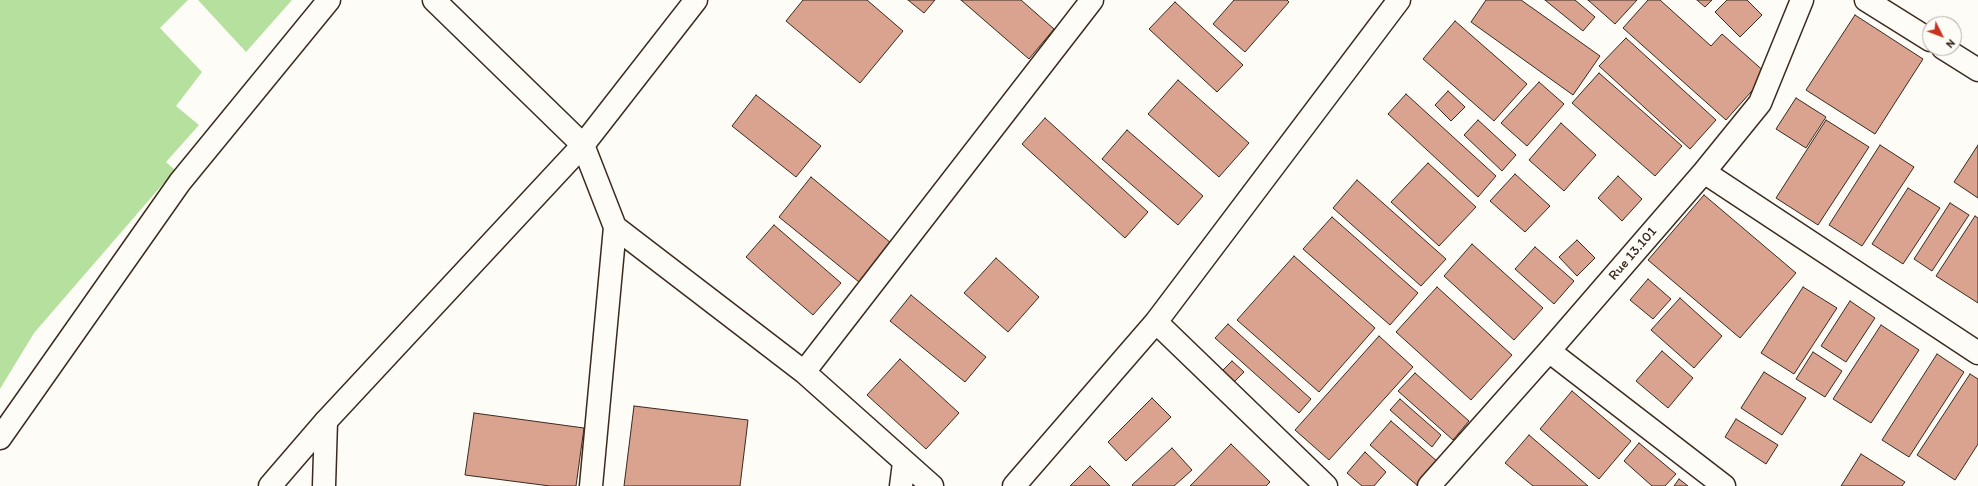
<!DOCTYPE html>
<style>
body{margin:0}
#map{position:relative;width:1978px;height:486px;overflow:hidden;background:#fdfcf7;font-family:Itim,sans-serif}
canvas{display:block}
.north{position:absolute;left:1922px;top:16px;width:40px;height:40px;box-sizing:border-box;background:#fdfcf7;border:1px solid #afa8a0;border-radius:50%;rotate:132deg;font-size:11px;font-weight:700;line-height:16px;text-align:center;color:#3b2a1e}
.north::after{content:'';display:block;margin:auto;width:14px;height:18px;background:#c8321e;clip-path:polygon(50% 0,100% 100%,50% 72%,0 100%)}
</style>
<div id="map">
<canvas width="1978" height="486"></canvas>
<div class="north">N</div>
</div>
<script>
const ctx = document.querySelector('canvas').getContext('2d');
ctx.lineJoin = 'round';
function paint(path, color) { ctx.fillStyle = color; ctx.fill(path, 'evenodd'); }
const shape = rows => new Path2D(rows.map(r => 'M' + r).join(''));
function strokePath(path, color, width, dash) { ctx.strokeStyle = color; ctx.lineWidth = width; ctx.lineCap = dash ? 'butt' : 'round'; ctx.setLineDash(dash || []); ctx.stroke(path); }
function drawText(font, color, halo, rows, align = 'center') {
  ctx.font = font + ' Itim,sans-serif'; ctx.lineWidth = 3.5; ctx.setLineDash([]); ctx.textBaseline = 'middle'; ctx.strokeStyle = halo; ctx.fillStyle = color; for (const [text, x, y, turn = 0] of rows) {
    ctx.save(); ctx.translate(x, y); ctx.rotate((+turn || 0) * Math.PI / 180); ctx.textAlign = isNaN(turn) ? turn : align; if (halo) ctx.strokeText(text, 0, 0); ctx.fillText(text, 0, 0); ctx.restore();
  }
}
paint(shape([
 [0,0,188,0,160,28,202,72,176,106,199,125,166,162,175,170,34,333,0,389],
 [198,0,292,0,246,52]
]), '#b5e09d');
const building = shape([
 [803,0,867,0,903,31,860,83,786,21,803,0],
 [908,0,935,0,924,13,908,0],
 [961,0,1021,0,1054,29,1029,59,961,0],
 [1234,0,1287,0,1289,2,1245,52,1213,24,1234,0],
 [1486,0,1521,0,1600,56,1573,95,1471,22,1486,0],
 [1545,0,1575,0,1595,17,1583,31,1545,0],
 [1588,0,1637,0,1615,24,1588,0],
 [1648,0,1660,0,1711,46,1722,34,1767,74,1726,120,1623,28,1648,0],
 [1697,0,1712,0,1705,7,1697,0],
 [1727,0,1747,0,1762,15,1740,37,1715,12,1727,0],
 [1175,2,1243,65,1217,92,1149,29,1175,2],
 [1855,15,1923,59,1875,134,1806,90,1855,15],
 [1455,21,1527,84,1494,121,1423,59,1455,21],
 [1626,38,1716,120,1690,149,1599,66,1626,38],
 [1599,73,1682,146,1655,176,1572,103,1599,73],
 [1178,80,1249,143,1219,177,1148,114,1178,80],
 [1539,82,1564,104,1527,146,1501,123,1539,82],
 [1448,91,1465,107,1451,121,1435,105,1448,91],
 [1406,94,1496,176,1478,197,1388,114,1406,94],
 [756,95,821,146,796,177,732,126,756,95],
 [1796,98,1826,117,1806,148,1776,129,1796,98],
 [1045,118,1148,212,1125,238,1022,144,1045,118],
 [1478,120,1516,155,1502,171,1464,135,1478,120],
 [1826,120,1869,147,1818,225,1776,198,1826,120],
 [1561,123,1596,155,1564,191,1529,160,1561,123],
 [1127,130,1203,196,1178,225,1102,159,1127,130],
 [1880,145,1914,167,1862,246,1829,225,1880,145],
 [1978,145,1978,198,1954,182,1978,145],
 [1428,163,1476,207,1439,246,1391,202,1428,163],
 [1515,174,1550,206,1525,232,1490,201,1515,174],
 [1618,176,1642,199,1622,221,1598,198,1618,176],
 [811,177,891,243,859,282,779,217,811,177],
 [1357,180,1446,259,1421,286,1333,208,1357,180],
 [1908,188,1940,208,1903,264,1872,244,1908,188],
 [1704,195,1796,273,1740,338,1648,260,1704,195],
 [1950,203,1969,215,1932,271,1914,259,1950,203],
 [1975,216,1978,218,1978,303,1936,276,1975,216],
 [1332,217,1418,293,1390,325,1303,249,1332,217],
 [774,225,841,283,813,315,746,257,774,225],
 [1577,240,1595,258,1577,276,1559,257,1577,240],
 [1472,244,1543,308,1514,340,1444,276,1472,244],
 [1535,247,1574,281,1554,304,1515,269,1535,247],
 [1294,256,1375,328,1319,392,1237,320,1294,256],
 [996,258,1039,297,1008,332,964,293,996,258],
 [1648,279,1671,299,1653,319,1630,300,1648,279],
 [1437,287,1512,355,1471,400,1396,332,1437,287],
 [1803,287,1837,308,1794,374,1761,353,1803,287],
 [911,295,986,357,965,382,890,321,911,295],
 [1680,298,1722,336,1694,368,1651,330,1680,298],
 [1850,301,1875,318,1846,362,1821,346,1850,301],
 [1228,324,1311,399,1299,413,1215,338,1228,324],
 [1881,325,1919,350,1871,423,1833,399,1881,325],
 [1379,336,1413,367,1329,460,1295,430,1379,336],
 [1662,351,1693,378,1668,408,1636,381,1662,351],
 [1813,352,1842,371,1825,397,1796,379,1813,352],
 [1937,354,1964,372,1909,457,1882,440,1937,354],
 [900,359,959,413,926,449,867,395,900,359],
 [1232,361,1244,372,1234,382,1222,371,1232,361],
 [1764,372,1806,398,1782,435,1741,408,1764,372],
 [1415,373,1469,421,1453,440,1398,391,1415,373],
 [1970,374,1978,379,1978,444,1955,480,1917,455,1970,374],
 [1572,391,1631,441,1599,479,1540,429,1572,391],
 [1152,398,1171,417,1126,461,1108,442,1152,398],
 [1400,399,1441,435,1432,447,1390,410,1400,399],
 [634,406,748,420,740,486,624,486,634,406],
 [474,413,584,428,576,486,550,486,465,475,474,413],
 [1736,419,1778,445,1766,464,1725,437,1736,419],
 [1391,421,1438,462,1418,486,1370,445,1391,421],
 [1529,435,1588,486,1533,486,1505,463,1529,435],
 [1639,443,1676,474,1665,486,1652,486,1624,461,1639,443],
 [1231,444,1270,482,1266,486,1190,486,1231,444],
 [1172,448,1192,470,1174,486,1133,486,1132,485,1172,448],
 [1365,452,1386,472,1374,486,1362,486,1347,473,1365,452],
 [1861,454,1905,482,1902,486,1841,486,1861,454],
 [1090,466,1110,486,1070,486,1090,466],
 [1679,479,1688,486,1674,486,1679,479]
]);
paint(building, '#d9a390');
strokePath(building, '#3b2a1e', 1);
const street = shape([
 [434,0,583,145,615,227,804,372,932,486],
 [1866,0,1930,40],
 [1943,48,1978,70],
 [1704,172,1978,353],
 [1156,322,1326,486],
 [1549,351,1724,486],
 [804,372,1092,0],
 [0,438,180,182,329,0],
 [324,486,326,421],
 [591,486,615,227],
 [901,486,904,463],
 [1014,486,1156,322,1399,0],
 [1429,486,1549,351,1704,172,1760,103,1802,0]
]);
const secondary = shape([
 [270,486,326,421,583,145,696,0]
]);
strokePath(street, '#3b2a1e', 25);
strokePath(secondary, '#3b2a1e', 25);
strokePath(street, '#fdfcf7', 22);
strokePath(secondary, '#fdfcf7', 22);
drawText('14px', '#3b2a1e', '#fdfcf7', [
 ["Rue 13.101",1633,254,-49]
]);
</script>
